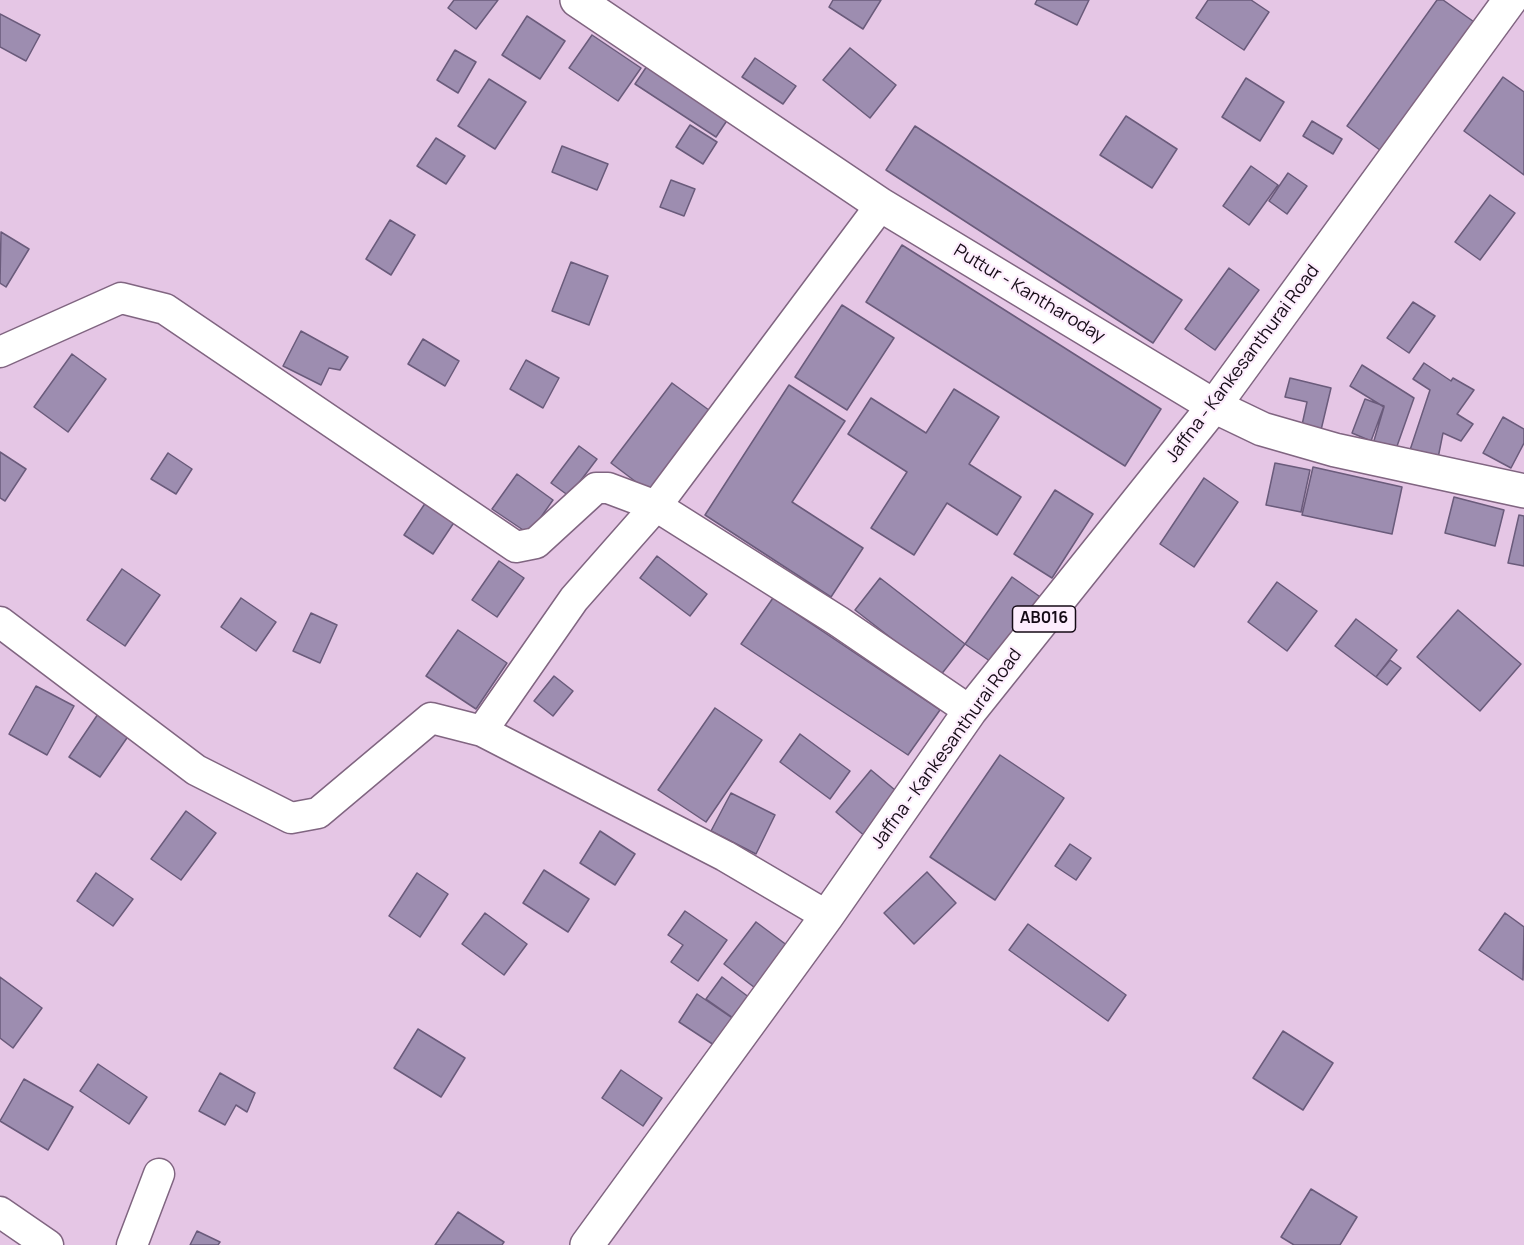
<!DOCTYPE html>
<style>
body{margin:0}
canvas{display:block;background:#e5c6e5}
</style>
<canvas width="1524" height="1245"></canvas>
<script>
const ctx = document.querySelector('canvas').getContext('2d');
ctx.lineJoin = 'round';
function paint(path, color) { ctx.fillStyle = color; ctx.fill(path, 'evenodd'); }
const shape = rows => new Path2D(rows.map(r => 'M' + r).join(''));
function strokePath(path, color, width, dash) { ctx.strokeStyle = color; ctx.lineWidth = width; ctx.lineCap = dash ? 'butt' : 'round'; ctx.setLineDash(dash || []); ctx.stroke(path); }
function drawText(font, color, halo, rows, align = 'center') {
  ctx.font = font + ' Manrope,sans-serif'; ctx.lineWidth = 4.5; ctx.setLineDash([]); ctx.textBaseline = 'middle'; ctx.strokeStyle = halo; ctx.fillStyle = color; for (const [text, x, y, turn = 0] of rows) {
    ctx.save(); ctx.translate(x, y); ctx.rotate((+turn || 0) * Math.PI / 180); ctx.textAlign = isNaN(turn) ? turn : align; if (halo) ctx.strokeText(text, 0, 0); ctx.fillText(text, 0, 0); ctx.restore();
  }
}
const building = shape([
 [454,0,498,0,476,29,448,8,454,0],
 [833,0,881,0,863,29,829,7,833,0],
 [1037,0,1089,0,1077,25,1035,4,1037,0],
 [1208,0,1251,0,1269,12,1244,50,1196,18,1208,0],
 [1437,0,1443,0,1477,24,1384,153,1347,126,1437,0],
 [0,14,40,35,26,61,0,47,0,14],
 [527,16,565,41,540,79,502,55,527,16],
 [592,35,641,68,618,101,569,68,592,35],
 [850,48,896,85,870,118,823,80,850,48],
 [455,50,476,62,458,93,437,80,455,50],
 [755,58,796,86,783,104,742,77,755,58],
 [647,66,728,119,716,137,635,84,647,66],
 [1503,77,1524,92,1524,175,1464,131,1503,77],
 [1246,78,1284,102,1260,141,1222,117,1246,78],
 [489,79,526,102,495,149,458,126,489,79],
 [1126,116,1177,149,1152,188,1100,155,1126,116],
 [1312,121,1342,139,1333,154,1303,136,1312,121],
 [690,125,717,142,703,164,676,147,690,125],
 [915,126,1182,300,1153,343,886,170,915,126],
 [436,138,465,156,446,184,417,166,436,138],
 [562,146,608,164,597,190,552,172,562,146],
 [1251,166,1278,185,1249,225,1223,206,1251,166],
 [1288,173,1307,186,1287,214,1269,201,1288,173],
 [671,180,695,189,684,216,660,207,671,180],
 [1490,195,1515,213,1480,260,1455,242,1490,195],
 [390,220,415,235,391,275,366,259,390,220],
 [1,232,29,249,6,287,0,283,1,232],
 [902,245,1161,409,1125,466,866,302,902,245],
 [571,262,608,276,589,325,552,311,571,262],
 [1229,268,1259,290,1215,350,1185,329,1229,268],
 [1413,302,1435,316,1409,353,1387,338,1413,302],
 [842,305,894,338,847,410,795,377,842,305],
 [301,331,348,357,340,370,329,368,321,385,283,366,301,331],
 [423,339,459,361,445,386,408,364,423,339],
 [72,354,106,379,68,432,34,407,72,354],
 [526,360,559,378,543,408,510,389,526,360],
 [1424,363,1451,381,1453,378,1474,390,1457,414,1473,424,1461,441,1443,433,1438,458,1410,450,1430,390,1413,379,1424,363],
 [1362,365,1414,398,1396,449,1373,444,1384,407,1350,386,1362,365],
 [1290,378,1331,388,1321,430,1302,425,1307,402,1285,397,1290,378],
 [672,383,717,416,656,497,611,463,672,383],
 [789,385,845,421,792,502,863,548,831,597,705,515,789,385],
 [954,389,999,417,969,464,1021,497,997,535,947,503,914,555,871,528,907,472,848,434,871,398,926,433,954,389],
 [1365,399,1384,406,1371,441,1352,433,1365,399],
 [1503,417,1524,429,1524,443,1511,468,1483,453,1503,417],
 [579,446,597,459,569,496,551,483,579,446],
 [0,452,26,469,5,501,0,498,0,452],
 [168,453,192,469,176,494,151,479,168,453],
 [1275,463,1310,470,1301,512,1266,505,1275,463],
 [1313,467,1402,487,1392,534,1302,515,1313,467],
 [517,474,553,500,529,534,492,509,517,474],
 [1204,478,1238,502,1194,567,1160,544,1204,478],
 [1055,490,1093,514,1052,578,1014,554,1055,490],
 [1454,497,1504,510,1495,546,1445,533,1454,497],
 [426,502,455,521,433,554,404,535,426,502],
 [1519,515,1524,516,1524,566,1508,563,1519,515],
 [657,556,707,594,690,616,640,578,657,556],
 [499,561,524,578,497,617,472,600,499,561],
 [122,569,160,595,125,646,87,620,122,569],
 [1012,577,1046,601,1000,668,965,644,1012,577],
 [880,578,965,644,940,676,855,610,880,578],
 [1277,582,1317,611,1287,651,1248,622,1277,582],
 [241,598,276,622,256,651,221,627,241,598],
 [773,598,940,710,908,755,741,644,773,598],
 [1458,610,1521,664,1480,711,1417,657,1458,610],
 [311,613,337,625,320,663,293,651,311,613],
 [1356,619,1397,650,1376,677,1335,646,1356,619],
 [458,630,507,663,476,709,426,676,458,630],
 [1390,660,1401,668,1387,685,1376,677,1390,660],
 [554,676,573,691,553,716,534,701,554,676],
 [36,686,74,706,47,755,9,734,36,686],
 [715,708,762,740,706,822,658,790,715,708],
 [98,714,129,735,100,777,69,757,98,714],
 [800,734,850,771,830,799,780,762,800,734],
 [1000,755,1064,798,995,900,930,857,1000,755],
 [871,770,907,800,872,842,836,812,871,770],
 [731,793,775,815,756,854,711,831,731,793],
 [186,811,216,833,181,880,151,859,186,811],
 [600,831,635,854,615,885,580,863,600,831],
 [1070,844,1091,858,1076,880,1055,866,1070,844],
 [544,870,589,899,568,932,523,903,544,870],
 [927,872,956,903,914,944,884,913,927,872],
 [96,873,133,899,113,926,77,901,96,873],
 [417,873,448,894,420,937,389,916,417,873],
 [685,911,727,940,698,981,671,962,683,945,668,935,685,911],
 [485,913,527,944,504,975,462,944,485,913],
 [1505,913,1524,927,1523,980,1479,950,1505,913],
 [756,922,792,949,759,991,724,964,756,922],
 [1028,924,1126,995,1108,1021,1009,950,1028,924],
 [0,977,42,1008,13,1048,0,1038,0,977],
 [722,977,754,1001,739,1022,706,999,722,977],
 [697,994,735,1020,717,1047,679,1022,697,994],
 [418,1029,465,1058,441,1097,394,1068,418,1029],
 [1283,1031,1333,1063,1303,1110,1253,1078,1283,1031],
 [98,1064,147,1097,129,1124,80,1091,98,1064],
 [621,1070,662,1098,643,1126,602,1098,621,1070],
 [220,1073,255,1093,247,1112,236,1105,225,1125,199,1111,220,1073],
 [24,1079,73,1107,48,1150,0,1121,24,1079],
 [1311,1189,1357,1217,1340,1245,1294,1245,1281,1237,1311,1189],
 [458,1212,504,1242,502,1245,435,1245,458,1212],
 [197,1231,220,1242,218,1245,190,1245,197,1231]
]);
paint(building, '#9d8db0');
strokePath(building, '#6a5b7b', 1.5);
const minor = shape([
 [0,352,121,298,165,309,516,547,536,543,596,488,608,488,656,506,838,621,970,711],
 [0,622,196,770,291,818,318,813,431,718,482,731],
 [827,916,725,856,482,731,574,599,656,506,881,205],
 [0,1212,48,1245],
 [132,1245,159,1174]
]);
const secondary = shape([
 [577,0,881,205,1214,406,1262,429,1335,450,1524,491]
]);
const primary = shape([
 [587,1245,827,916,970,711,1214,406,1510,0]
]);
strokePath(minor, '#806581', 33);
strokePath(secondary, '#806581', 36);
strokePath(primary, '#806581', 36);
strokePath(minor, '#fff', 30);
strokePath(secondary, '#fff', 33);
strokePath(primary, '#fff', 33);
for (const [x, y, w] of [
 [1044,619,63]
]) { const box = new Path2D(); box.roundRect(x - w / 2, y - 13, w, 26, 4.5); ctx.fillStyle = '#fdedfd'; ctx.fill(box); strokePath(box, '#140a15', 1.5); }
drawText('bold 16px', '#140a15', null, [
 ["AB016",1044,619]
]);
drawText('18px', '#140a15', '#fdedfd', [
 ["Puttur - Kantharoday",1029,294,31],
 ["Jaffna - Kankesanthurai Road",1243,364,-53],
 ["Jaffna - Kankesanthurai Road",947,749,-54]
]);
</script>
